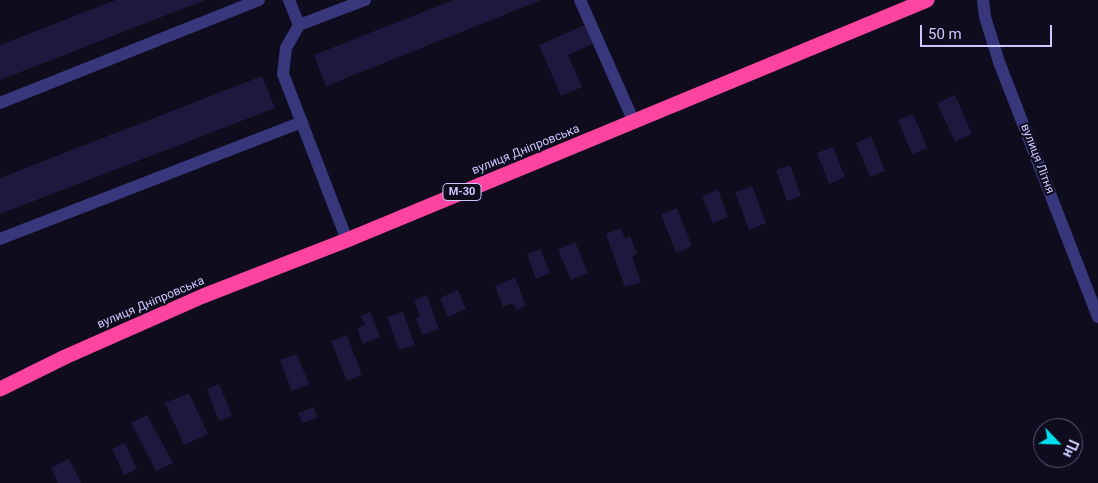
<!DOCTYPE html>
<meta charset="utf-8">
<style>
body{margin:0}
#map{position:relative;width:1098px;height:483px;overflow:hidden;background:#0e0c1d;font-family:Roboto,sans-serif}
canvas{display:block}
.north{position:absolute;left:1033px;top:418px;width:50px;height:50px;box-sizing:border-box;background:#0e0c1d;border:1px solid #5a5777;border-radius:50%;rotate:114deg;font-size:14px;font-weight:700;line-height:20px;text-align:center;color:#cdc8ff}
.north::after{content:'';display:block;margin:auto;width:18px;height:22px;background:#01def1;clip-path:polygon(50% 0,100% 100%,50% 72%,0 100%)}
.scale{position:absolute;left:920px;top:25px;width:132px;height:22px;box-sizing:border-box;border:2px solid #cdc8ff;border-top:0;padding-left:6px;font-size:15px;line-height:18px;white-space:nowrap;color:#cdc8ff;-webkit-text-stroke:4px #0e0c1d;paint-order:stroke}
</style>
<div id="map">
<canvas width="1098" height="483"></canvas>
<div class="north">Пн</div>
<div class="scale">50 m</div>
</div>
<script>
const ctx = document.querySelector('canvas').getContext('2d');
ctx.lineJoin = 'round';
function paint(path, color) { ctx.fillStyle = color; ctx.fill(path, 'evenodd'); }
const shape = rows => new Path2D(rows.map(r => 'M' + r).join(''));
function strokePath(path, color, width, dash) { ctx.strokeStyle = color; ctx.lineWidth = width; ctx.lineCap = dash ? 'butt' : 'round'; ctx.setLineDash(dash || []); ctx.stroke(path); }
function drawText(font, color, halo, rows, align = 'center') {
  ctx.font = font + ' Roboto,sans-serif'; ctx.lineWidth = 4.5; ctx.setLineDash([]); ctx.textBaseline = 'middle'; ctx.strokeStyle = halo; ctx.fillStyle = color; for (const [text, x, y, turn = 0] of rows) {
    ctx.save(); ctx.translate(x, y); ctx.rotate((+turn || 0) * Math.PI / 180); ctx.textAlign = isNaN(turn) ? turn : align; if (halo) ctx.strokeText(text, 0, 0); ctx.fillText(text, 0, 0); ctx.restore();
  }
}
paint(shape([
 [116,0,205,0,0,80,0,45],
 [453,0,541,0,326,86,314,55],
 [587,24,595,43,568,55,582,87,561,96,539,45],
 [262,76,275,108,0,214,0,178],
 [955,95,972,134,955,142,937,103],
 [913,114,927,148,912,154,898,120],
 [871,136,885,171,870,177,856,143],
 [833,147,845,177,829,184,817,153],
 [790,165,801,196,787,201,776,170],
 [752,186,766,223,749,230,735,192],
 [718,190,728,217,713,223,702,196],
 [677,208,692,246,676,253,661,214],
 [621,228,625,238,630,236,637,254,632,256,641,282,625,287,606,234],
 [575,242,588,273,571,280,558,249],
 [540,249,550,273,536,279,527,254],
 [515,278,526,306,516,310,513,303,503,307,495,286],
 [458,290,466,309,448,317,440,298],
 [427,295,439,329,422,335,416,318,420,317,414,300],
 [370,312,380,337,363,344,357,329,365,325,361,316],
 [403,312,415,345,399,350,387,317],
 [347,335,362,375,347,381,331,341],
 [297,354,309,384,292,391,280,360],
 [219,384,232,416,219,421,207,389],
 [189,393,208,434,184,445,165,403],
 [314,407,317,418,302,423,298,413],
 [147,415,173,463,156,471,131,423],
 [125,443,137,469,124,475,112,449],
 [69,459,81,483,58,483,51,468]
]), '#1f183e');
strokePath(shape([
 [289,0,299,25,286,48,283,74,347,240],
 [580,0,634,122],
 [983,0,985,17,999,62,1098,317],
 [299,25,365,0],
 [0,103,259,0],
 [0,239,302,122]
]), '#38377c', 12);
strokePath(shape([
 [0,389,65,357,203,296,347,240,927,0]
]), '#fe44a1', 15);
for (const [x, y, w] of [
 [462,192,38]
]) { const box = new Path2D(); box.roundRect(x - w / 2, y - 8.5, w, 17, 4); ctx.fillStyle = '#0e0c1d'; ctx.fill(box); strokePath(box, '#cdc8ff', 1); }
drawText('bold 11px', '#cdc8ff', null, [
 ["М-30",462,192]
]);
drawText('12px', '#cdc8ff', '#0e0c1d', [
 ["вулиця Дніпровська",526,150,-22],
 ["вулиця Літня",1037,159,69],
 ["вулиця Дніпровська",151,303,-23]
]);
</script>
